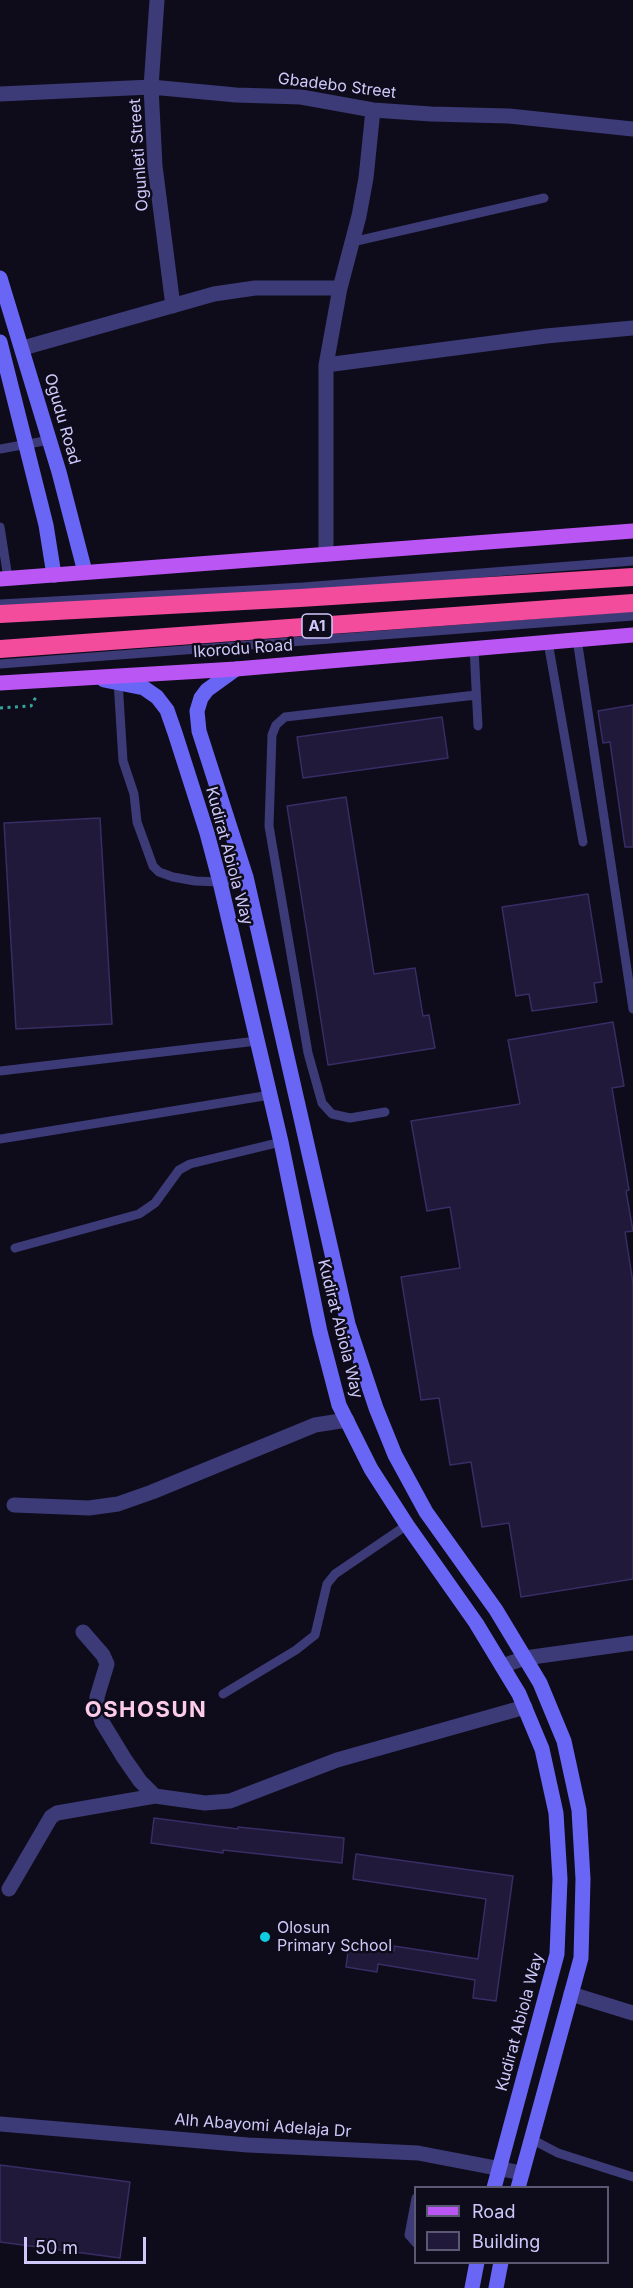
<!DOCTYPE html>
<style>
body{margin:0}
#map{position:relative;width:633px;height:2288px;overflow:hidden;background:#0e0c1a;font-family:Inter,sans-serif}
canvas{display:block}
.legend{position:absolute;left:414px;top:2186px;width:195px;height:78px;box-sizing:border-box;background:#0e0c1a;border:2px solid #5b5874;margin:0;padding:8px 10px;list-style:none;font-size:18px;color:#cfc9fb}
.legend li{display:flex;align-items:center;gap:12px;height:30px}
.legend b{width:30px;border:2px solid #5b5874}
.scale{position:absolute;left:24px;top:2237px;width:122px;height:27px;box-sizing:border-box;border:3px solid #cfc9fb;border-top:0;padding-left:8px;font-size:18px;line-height:21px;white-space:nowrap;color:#cfc9fb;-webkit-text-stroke:4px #0e0c1a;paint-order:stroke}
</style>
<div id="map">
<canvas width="633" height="2288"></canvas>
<ul class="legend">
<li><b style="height:8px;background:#ba57f4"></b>Road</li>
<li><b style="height:16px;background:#20193a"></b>Building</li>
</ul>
<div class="scale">50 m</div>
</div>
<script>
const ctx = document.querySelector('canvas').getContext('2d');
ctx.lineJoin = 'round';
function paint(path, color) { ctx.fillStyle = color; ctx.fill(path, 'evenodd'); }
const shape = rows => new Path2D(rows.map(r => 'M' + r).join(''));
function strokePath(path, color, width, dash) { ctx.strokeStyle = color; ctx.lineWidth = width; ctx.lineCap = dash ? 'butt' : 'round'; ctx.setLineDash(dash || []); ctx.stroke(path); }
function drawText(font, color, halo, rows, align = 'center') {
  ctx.font = font + ' Inter,sans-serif'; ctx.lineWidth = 5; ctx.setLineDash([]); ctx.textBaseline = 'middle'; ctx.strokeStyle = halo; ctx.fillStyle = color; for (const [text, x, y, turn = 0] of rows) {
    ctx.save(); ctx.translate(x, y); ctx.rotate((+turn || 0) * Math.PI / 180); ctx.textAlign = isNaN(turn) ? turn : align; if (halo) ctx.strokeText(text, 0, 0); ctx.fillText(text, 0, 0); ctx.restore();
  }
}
const building = shape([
 [633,705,633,847,625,847,610,742,603,743,598,711,633,705],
 [442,717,448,758,303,778,297,737,442,717],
 [346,797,374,974,415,968,423,1016,429,1015,435,1048,328,1065,287,806,346,797],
 [100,818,112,1024,16,1029,4,823,100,818],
 [588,894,602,982,594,983,597,1002,532,1011,529,994,516,996,502,907,588,894],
 [613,1022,624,1086,612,1088,629,1190,626,1191,633,1231,625,1232,633,1283,633,1579,521,1597,509,1523,482,1527,471,1462,450,1465,439,1398,421,1400,401,1277,460,1268,450,1207,427,1211,411,1121,520,1104,508,1040,613,1022],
 [154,1818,238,1829,238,1827,344,1838,342,1863,223,1850,223,1853,151,1843,154,1818],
 [356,1854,513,1876,496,2001,473,1998,475,1980,378,1964,377,1972,346,1967,349,1944,394,1951,394,1946,478,1959,486,1899,353,1879,356,1854],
 [0,2165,130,2182,120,2258,0,2242,0,2165]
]);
paint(building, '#20193a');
strokePath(building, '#382d65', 1.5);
strokePath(shape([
 [0,708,31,706,37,695]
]), '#34a49e', 3, [3, 4.5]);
strokePath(shape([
 [352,242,544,198],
 [0,449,50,440],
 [0,527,8,578],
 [0,604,303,587,633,561],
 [577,639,633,1009],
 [548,642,583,842],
 [474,648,478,726],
 [0,664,633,616],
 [118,681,123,761,134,794,137,822,153,866,159,872,173,877,195,881,220,882,246,877],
 [0,1071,257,1041],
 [385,1112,350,1118,332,1114,322,1103,308,1053,269,826,272,735,276,725,285,717,476,695],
 [0,1139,270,1095],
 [15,1248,139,1214,155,1203,179,1170,190,1164,281,1142],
 [223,1694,296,1650,315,1635,327,1584,335,1574,407,1525],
 [531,2139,558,2153,633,2177],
 [416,2198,409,2235,416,2243]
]), '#3c3a77', 9);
strokePath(shape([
 [157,0,151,87,155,166,173,306],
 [0,94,151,87,236,95,301,97,373,110,431,114,509,116,633,129],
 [23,348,214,294,255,288,340,288],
 [326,365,546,336,633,328],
 [326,554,326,365,340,288,359,216,366,178,373,110],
 [14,1505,89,1508,118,1504,152,1492,315,1425,347,1420],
 [83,1632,103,1655,107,1664,97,1697,97,1706,102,1722,124,1758,140,1781,155,1796],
 [502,1666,525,1658,633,1643],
 [9,1889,51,1817,57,1813,155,1796,205,1803,230,1801,337,1760,525,1707],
 [571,1994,633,2013],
 [0,2124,248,2145,418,2153,522,2173]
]), '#3c3a77', 15);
strokePath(shape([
 [0,278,59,472,85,572],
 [0,342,46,525,54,575],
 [236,669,207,690,201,698,197,711,199,731,246,877,348,1324,376,1408,395,1455,426,1512,496,1610,540,1683,564,1741,579,1810,583,1879,581,1958,518,2188],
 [104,680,144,688,157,697,167,710,175,733,207,833,220,882,281,1142,320,1332,339,1405,371,1469,407,1525,476,1623,519,1694,542,1749,556,1813,560,1879,557,1954,494,2188],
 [472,2288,477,2262],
 [496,2288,501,2262]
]), '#6a66f5', 15);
strokePath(shape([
 [0,579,633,531],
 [0,683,236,669,633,635]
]), '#ba57f4', 15);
strokePath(shape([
 [0,614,300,598,633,577],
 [0,649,633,603]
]), '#f34c9c', 18);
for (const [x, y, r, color] of [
 [265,1937,6,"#0fcce1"]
]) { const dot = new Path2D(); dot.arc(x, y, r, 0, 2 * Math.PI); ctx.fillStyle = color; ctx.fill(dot); strokePath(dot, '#0e0c1a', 2); }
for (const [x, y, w] of [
 [317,626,30]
]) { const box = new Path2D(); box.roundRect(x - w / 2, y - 12, w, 24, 4.5); ctx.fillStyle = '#0e0c1a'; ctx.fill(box); strokePath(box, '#cfc9fb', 1.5); }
drawText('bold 15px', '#cfc9fb', null, [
 ["A1",317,626]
]);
drawText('16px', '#cfc9fb', '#0e0c1a', [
 ["Gbadebo Street",337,86,7],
 ["Ogunleti Street",139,155,-94],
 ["Ogudu Road",62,419,74],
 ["Ikorodu Road",243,649,-4],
 ["Kudirat Abiola Way",229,856,75],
 ["Kudirat Abiola Way",340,1329,76],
 ["Kudirat Abiola Way",520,2022,-75],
 ["Alh Abayomi Adelaja Dr",263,2126,4]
]);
drawText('16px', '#cfc9fb', '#0e0c1a', [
 ["Olosun",277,1928],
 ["Primary School",277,1946]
], 'left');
ctx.letterSpacing = '1.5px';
drawText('bold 22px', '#fccbea', '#0e0c1a', [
 ["OSHOSUN",146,1710]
]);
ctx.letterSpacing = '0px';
</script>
